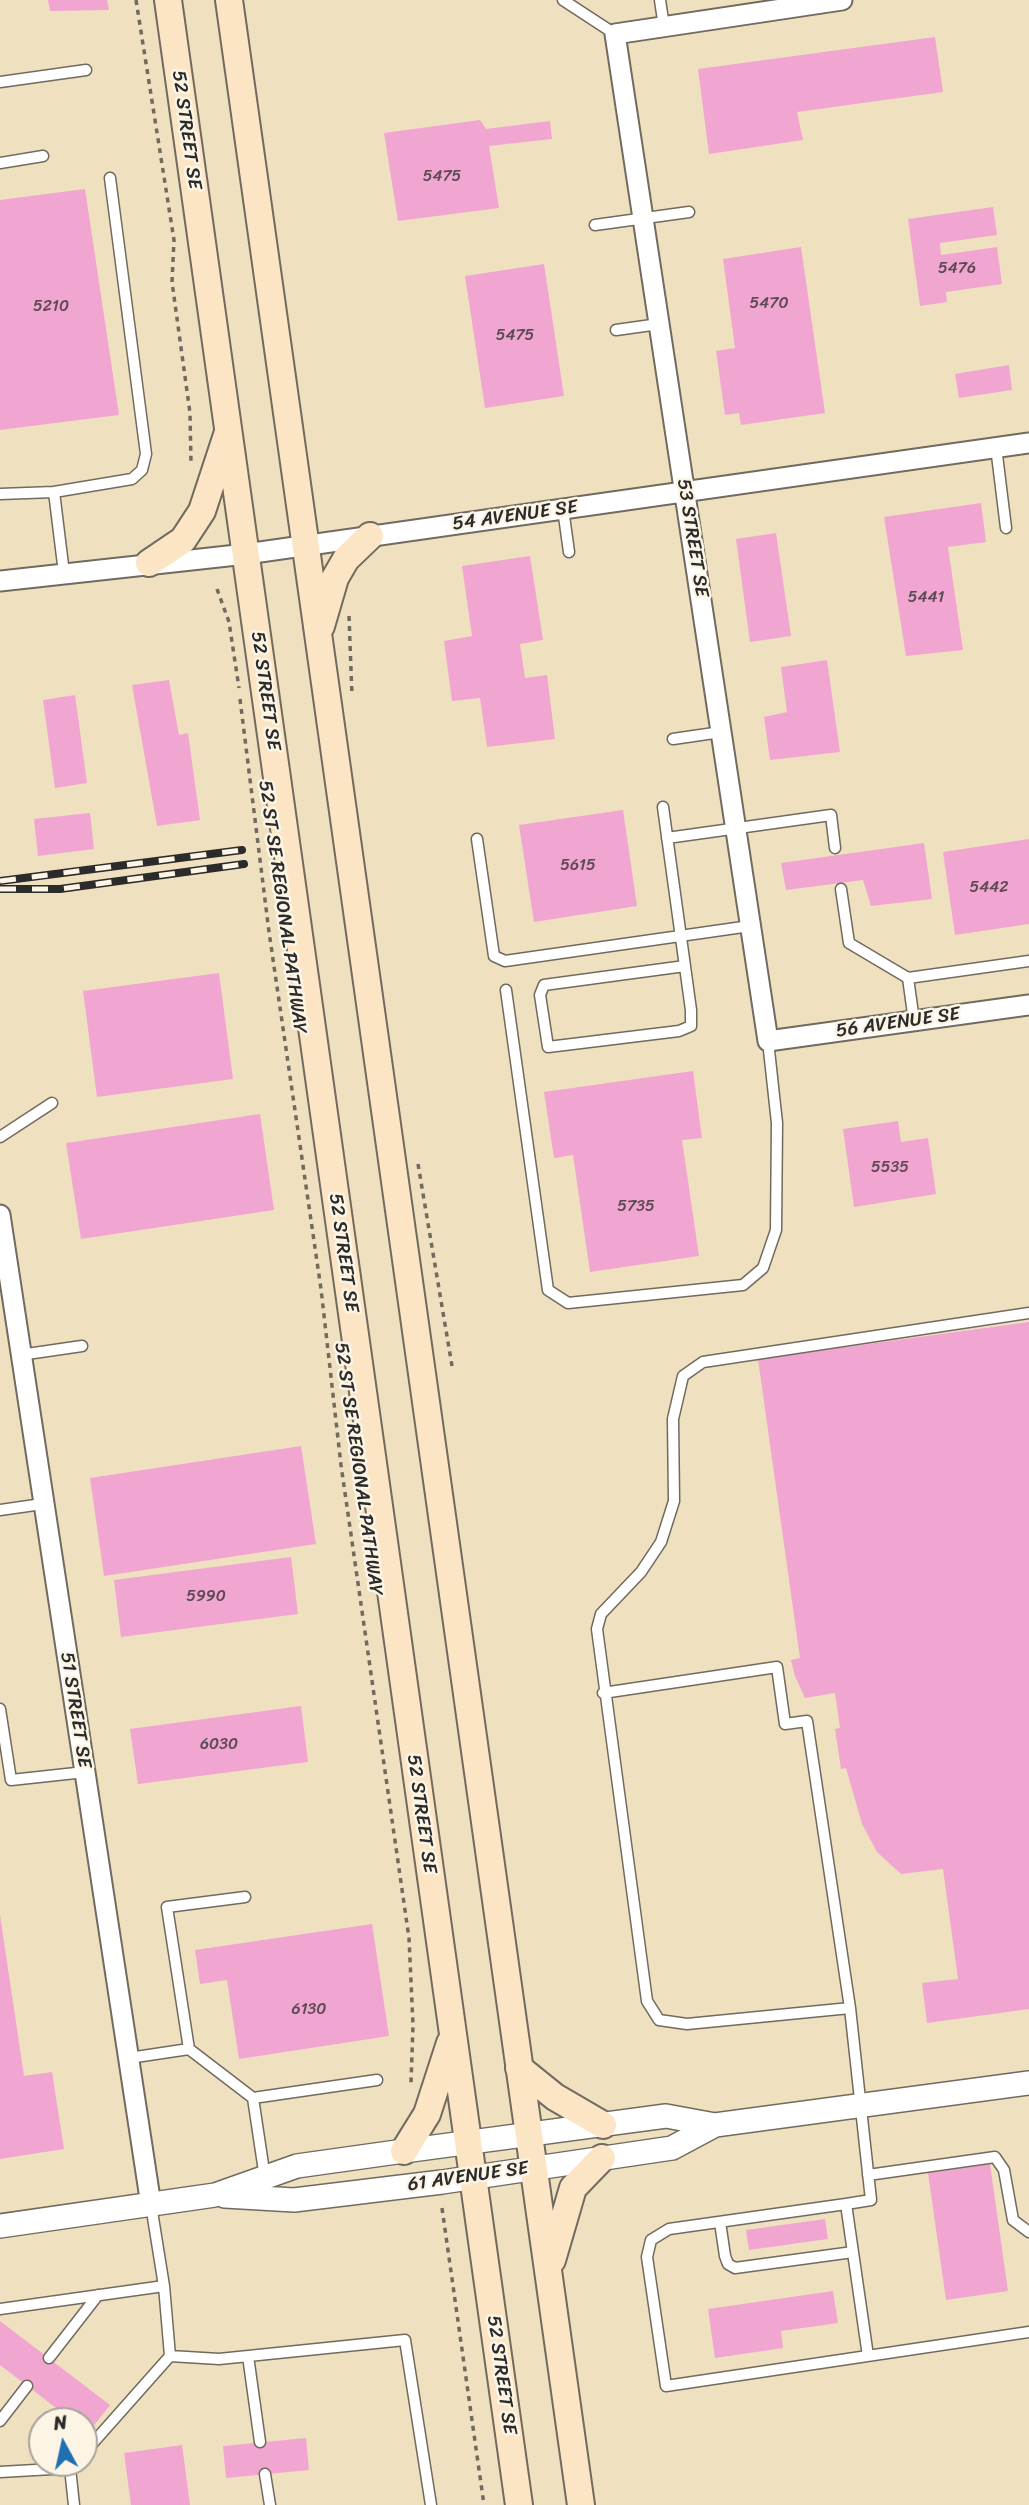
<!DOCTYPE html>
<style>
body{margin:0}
#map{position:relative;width:1029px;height:2505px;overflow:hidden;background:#efe0c0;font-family:Sriracha,sans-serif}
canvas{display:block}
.north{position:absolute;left:28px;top:2407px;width:70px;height:70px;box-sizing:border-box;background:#fcf5e5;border:2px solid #a8a49b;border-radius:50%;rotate:352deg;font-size:19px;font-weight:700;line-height:28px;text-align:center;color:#2b2b2b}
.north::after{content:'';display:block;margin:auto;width:24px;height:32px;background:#1f6fb2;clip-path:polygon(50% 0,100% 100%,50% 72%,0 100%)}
</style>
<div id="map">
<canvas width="1029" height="2505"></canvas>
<div class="north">N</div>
</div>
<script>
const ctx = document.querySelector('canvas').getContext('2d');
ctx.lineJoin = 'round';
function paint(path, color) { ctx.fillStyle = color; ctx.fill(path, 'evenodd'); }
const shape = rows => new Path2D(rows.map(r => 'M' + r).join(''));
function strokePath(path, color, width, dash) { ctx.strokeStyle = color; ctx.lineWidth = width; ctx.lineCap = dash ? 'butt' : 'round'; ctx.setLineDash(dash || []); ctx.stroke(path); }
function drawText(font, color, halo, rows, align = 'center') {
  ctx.font = font + ' Sriracha,sans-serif'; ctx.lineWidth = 5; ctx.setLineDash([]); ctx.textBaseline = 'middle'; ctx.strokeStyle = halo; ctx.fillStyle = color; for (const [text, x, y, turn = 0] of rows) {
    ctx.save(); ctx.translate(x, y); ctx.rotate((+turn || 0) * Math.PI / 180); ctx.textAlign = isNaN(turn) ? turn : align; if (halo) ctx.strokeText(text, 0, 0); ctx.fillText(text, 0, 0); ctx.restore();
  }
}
paint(shape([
 [48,0,107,0,109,10,50,11],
 [935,37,943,92,797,112,803,140,709,154,698,69],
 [480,120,486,129,550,121,552,139,489,146,499,208,398,221,384,133],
 [85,189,119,415,0,430,0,200],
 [993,207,997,235,940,243,941,255,997,247,1002,284,946,292,947,302,920,306,908,219],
 [801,247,825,413,741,425,739,413,725,415,716,351,735,348,723,259],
 [544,264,564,396,485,408,465,276],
 [1009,365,1012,390,959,398,955,374],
 [981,503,986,542,948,547,963,650,906,656,884,517],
 [776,533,791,636,750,642,736,539],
 [530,556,543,640,520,644,525,678,547,675,555,739,487,747,480,698,452,701,444,641,472,636,462,566],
 [827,660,840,752,770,760,764,717,787,712,781,667],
 [169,680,179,735,188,733,200,820,157,826,132,685],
 [75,695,87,783,55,788,43,700],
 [623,810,637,906,534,922,519,825],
 [90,813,94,849,38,856,34,819],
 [1029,839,1029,924,955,935,943,852],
 [924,843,932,899,871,906,863,880,786,890,781,863],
 [219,973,233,1079,97,1097,83,991],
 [693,1071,702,1138,682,1140,699,1256,590,1272,573,1155,554,1158,544,1092],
 [260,1114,274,1210,81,1239,66,1143],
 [898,1121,901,1142,928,1138,936,1194,854,1207,843,1129],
 [1029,1322,1029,2009,927,2023,922,1983,958,1979,943,1869,901,1874,877,1852,862,1824,846,1768,841,1769,835,1729,840,1728,835,1693,805,1698,795,1676,791,1660,800,1658,758,1359],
 [301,1446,316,1544,104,1576,90,1478],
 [291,1557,298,1614,121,1637,114,1580],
 [301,1706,308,1762,138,1784,130,1729],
 [0,1915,24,2076,52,2072,64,2149,0,2159],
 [372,1924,389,2036,239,2059,227,1980,200,1984,195,1950],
 [990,2164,1008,2291,946,2300,928,2173],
 [825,2219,828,2239,749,2250,746,2230],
 [833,2291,838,2323,781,2331,783,2348,715,2358,708,2309],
 [0,2321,110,2405,88,2433,84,2429,84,2421,73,2421,0,2365],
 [306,2438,309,2470,226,2478,223,2446],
 [182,2445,190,2505,131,2505,124,2453]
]), '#f1a6d1');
const service = shape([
 [563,0,615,34],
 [660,0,664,27],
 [0,82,86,70],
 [0,163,43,156],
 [595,225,689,212],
 [616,330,659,324],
 [996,447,1006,528],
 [0,494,54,492],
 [563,509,569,552],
 [64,573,54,492,132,479,142,470,146,454,110,178],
 [673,739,721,732],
 [663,807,691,1010,691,1026,679,1031,548,1047,540,995,544,985,685,966],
 [667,838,831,815,835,848],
 [477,839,494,956,505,961,750,926],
 [841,889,849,943,908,978,1029,961],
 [908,978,914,1021],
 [506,990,548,1290,568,1303,743,1285,763,1268,776,1230,777,1123,768,1041],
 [0,1137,52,1103],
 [20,1355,82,1346],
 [0,1510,42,1504],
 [603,1693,777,1667,785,1724,807,1721,850,2008],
 [0,1709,11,1780,85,1772],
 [189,2049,167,1907,245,1897],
 [129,2058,189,2049,253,2098,265,2178],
 [253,2098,377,2080],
 [868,2175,995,2157,1004,2170,1013,2220,1029,2232],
 [846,2204,669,2229,651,2240,647,2257,666,2386,1029,2332],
 [151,2205,164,2286,170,2356,219,2359,405,2340,431,2505],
 [720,2222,725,2256,728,2264,735,2268,853,2252],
 [0,2309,164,2286],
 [248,2356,260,2442],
 [868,2356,846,2204,871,2200,850,2008,687,2024,659,2020,647,2001,597,1629,601,1614,641,1572,661,1542,674,1501,673,1419,683,1376,703,1362,1029,1313],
 [49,2358,98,2295],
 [0,2421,27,2386],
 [84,2453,170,2356],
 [0,2472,70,2468,74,2505],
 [265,2474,270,2505]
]);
const minor = shape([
 [842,0,615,34,768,1041,1029,1005],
 [0,581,246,554,1029,443],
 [0,1215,151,2205]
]);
const tertiary = shape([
 [225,2196,294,2200,442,2182,672,2148,715,2125],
 [0,2226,215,2195,297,2166,404,2151,666,2116,715,2125,1029,2083]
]);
const secondary = shape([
 [168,0,519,2505],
 [229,0,581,2505],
 [149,563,183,540,202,511,227,435],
 [321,626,335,578,346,559,370,536],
 [519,2068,555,2097,603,2125],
 [404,2151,427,2114,450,2043],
 [552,2260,573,2188,602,2158]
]);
strokePath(service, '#706a5f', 13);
strokePath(minor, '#706a5f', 23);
strokePath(tertiary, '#706a5f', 26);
strokePath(secondary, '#706a5f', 30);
strokePath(shape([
 [136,0,174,240,172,282,190,413,191,464],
 [217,589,229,622,239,688],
 [349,616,352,696],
 [240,699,269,932,321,1289,341,1465,409,1938,413,2025,411,2083],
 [418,1164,452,1366],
 [442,2208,484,2505]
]), '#706a5f', 3.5, [5, 5]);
strokePath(service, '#fff', 10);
strokePath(minor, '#fff', 19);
strokePath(tertiary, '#fff', 23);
strokePath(secondary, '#fce5c4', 26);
const rail = shape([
 [0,881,242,850],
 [0,889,60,889,244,864]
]);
strokePath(rail, '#2b2b2b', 8);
strokePath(rail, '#fcf5e5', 5, [16]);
drawText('16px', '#5c4a54', null, [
 ["5475",442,177],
 ["5476",957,269],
 ["5470",769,304],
 ["5210",51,307],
 ["5475",515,336],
 ["5441",926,598],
 ["5615",578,866],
 ["5442",989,888],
 ["5535",890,1168],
 ["5735",636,1207],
 ["5990",206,1597],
 ["6030",219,1745],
 ["6130",309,2010]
]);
drawText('19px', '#2b2b2b', '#fcf5e5', [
 ["52 STREET SE",186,130,82],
 ["54 AVENUE SE",515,516,-8],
 ["53 STREET SE",692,538,81],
 ["52 STREET SE",265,691,82],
 ["52 ST SE REGIONAL PATHWAY",282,907,82],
 ["56 AVENUE SE",898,1023,-8],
 ["52 STREET SE",343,1253,82],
 ["52 ST SE REGIONAL PATHWAY",358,1469,82],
 ["51 STREET SE",75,1710,81],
 ["52 STREET SE",421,1814,82],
 ["61 AVENUE SE",468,2177,-8],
 ["52 STREET SE",501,2375,82]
]);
</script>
